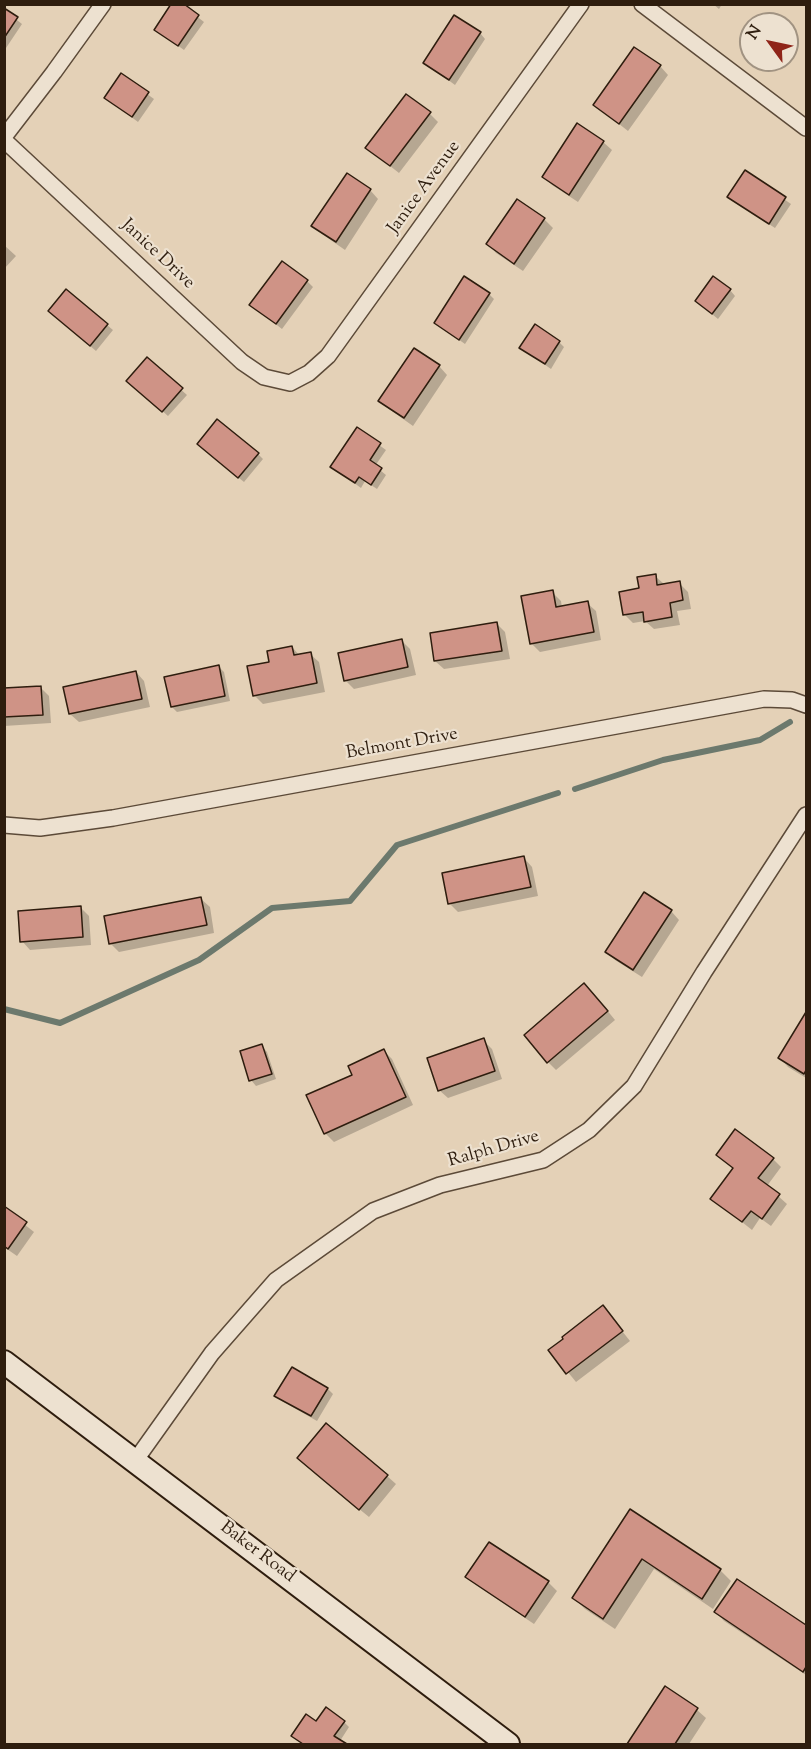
<!DOCTYPE html>
<style>
body{margin:0}
#map{position:relative;width:811px;height:1749px;overflow:hidden;background:#e4d1b7;font-family:"Sorts Mill Goudy",serif}
canvas{display:block}
.frame{position:absolute;inset:0;border:6px solid #2e1d0e;pointer-events:none}
.north{position:absolute;left:739px;top:12px;width:60px;height:60px;box-sizing:border-box;background:#ede1d0;border:2px solid #a19382;border-radius:50%;rotate:303deg;font-size:16px;font-weight:700;line-height:24px;text-align:center;color:#2e1d0e}
.north::after{content:'';display:block;margin:auto;width:21px;height:27px;background:#8f2418;clip-path:polygon(50% 0,100% 100%,50% 72%,0 100%)}
</style>
<div id="map">
<canvas width="811" height="1749"></canvas>
<div class="frame"></div>
<div class="north">N</div>
</div>
<script>
const ctx = document.querySelector('canvas').getContext('2d');
ctx.lineJoin = 'round';
function paint(path, color) { ctx.fillStyle = color; ctx.fill(path, 'evenodd'); }
const shape = rows => new Path2D(rows.map(r => 'M' + r).join(''));
function strokePath(path, color, width, dash) { ctx.strokeStyle = color; ctx.lineWidth = width; ctx.lineCap = dash ? 'butt' : 'round'; ctx.setLineDash(dash || []); ctx.stroke(path); }
function drawText(font, color, halo, rows, align = 'center') {
  ctx.font = font + ' "Sorts Mill Goudy",serif'; ctx.lineWidth = 4.5; ctx.setLineDash([]); ctx.textBaseline = 'middle'; ctx.strokeStyle = halo; ctx.fillStyle = color; for (const [text, x, y, turn = 0] of rows) {
    ctx.save(); ctx.translate(x, y); ctx.rotate((+turn || 0) * Math.PI / 180); ctx.textAlign = isNaN(turn) ? turn : align; if (halo) ctx.strokeText(text, 0, 0); ctx.fillText(text, 0, 0); ctx.restore();
  }
}
paint(shape([
 [181,4,204,22,184,50,156,30],
 [713,4,722,4,719,9],
 [4,10,22,24,4,51],
 [480,33,485,39,455,85,425,63],
 [660,66,668,75,628,131,595,105],
 [121,75,154,99,138,122,106,98],
 [430,114,438,122,399,173,367,148],
 [603,142,612,150,578,202,552,185,544,177],
 [745,172,791,204,775,228,735,202],
 [370,190,378,199,345,250,322,234,313,226],
 [517,201,544,219,553,228,523,271,496,253,488,244],
 [4,245,16,256,4,269],
 [307,281,313,287,282,329,251,305],
 [730,290,735,296,718,319,696,301],
 [66,291,113,330,96,351,55,316],
 [489,294,494,299,465,344,435,323],
 [559,342,564,347,551,369,521,348],
 [147,359,187,395,168,416,134,386],
 [439,366,447,375,413,426,389,409,380,401],
 [357,429,386,450,375,466,386,475,377,489,365,481,361,488,332,467],
 [204,450,258,454,263,459,244,482],
 [655,576,664,584,679,583,688,592,691,609,677,611,680,625,654,629,645,621,633,623,624,614,641,589],
 [552,592,561,601,562,608,587,603,596,611,601,640,540,652,531,643],
 [497,624,505,632,510,659,444,669,435,661],
 [402,641,410,649,416,675,354,689,345,680],
 [292,647,300,656,310,654,319,662,325,692,263,704,254,695,271,663],
 [218,666,224,672,230,701,177,712,172,707],
 [136,672,144,681,150,707,79,722,70,714],
 [41,688,49,696,51,723,4,726,4,690],
 [524,858,532,867,538,896,458,912,450,904],
 [201,899,210,907,214,933,119,952,110,943],
 [81,908,89,916,91,945,30,950,22,941],
 [671,911,679,920,642,977,615,960,607,952],
 [593,993,615,1020,556,1070,548,1062],
 [806,1015,806,1078,788,1067,780,1058],
 [483,1040,492,1049,502,1079,448,1098,439,1090],
 [262,1046,267,1052,276,1079,256,1086,251,1080],
 [384,1051,392,1059,413,1105,334,1142,325,1133,354,1075],
 [718,1155,773,1159,781,1167,767,1186,787,1204,771,1226,760,1218,752,1230,712,1198,734,1169],
 [4,1208,34,1232,17,1256,4,1247],
 [603,1307,630,1341,576,1382,550,1350],
 [293,1369,328,1389,333,1394,317,1421,282,1401,276,1396],
 [308,1467,387,1476,396,1484,369,1517],
 [631,1511,720,1570,731,1581,713,1609,654,1569,615,1629,585,1609,574,1598],
 [490,1544,548,1582,557,1591,534,1624,476,1585,467,1577],
 [737,1581,806,1627,806,1675,724,1621,716,1612],
 [665,1689,697,1710,706,1718,689,1744,629,1744],
 [344,1722,349,1727,340,1741,344,1744,303,1744,293,1736,317,1723]
]), '#0003');
strokePath(shape([
 [575,789,663,760,760,740,790,722],
 [4,1009,60,1023,199,960,272,908,350,901,397,845,558,793]
]), '#6c796d', 6);
const building = shape([
 [171,4,184,4,199,15,178,46,154,30,171,4],
 [4,8,18,17,4,38,4,8],
 [454,15,481,32,449,80,423,63,454,15],
 [634,47,661,65,619,124,593,105,634,47],
 [121,73,149,92,132,117,104,98,121,73],
 [406,94,431,112,390,166,365,148,406,94],
 [577,123,604,141,569,195,542,177,577,123],
 [745,170,786,197,769,224,727,197,745,170],
 [347,173,371,189,336,242,311,226,347,173],
 [517,199,545,218,514,264,486,244,517,199],
 [282,261,308,280,276,324,249,305,282,261],
 [464,276,490,293,459,340,434,323,464,276],
 [713,276,731,289,712,314,695,301,713,276],
 [66,289,108,324,90,346,48,311,66,289],
 [535,324,560,341,545,364,519,348,535,324],
 [414,348,440,365,404,418,378,401,414,348],
 [147,357,183,388,162,412,126,381,147,357],
 [217,419,259,453,238,478,197,444,217,419],
 [357,427,381,443,370,460,382,468,371,485,359,477,355,483,330,467,357,427],
 [656,574,657,585,680,581,683,600,670,603,672,617,644,622,643,612,623,615,619,592,639,588,637,577,656,574],
 [553,590,556,607,588,601,594,632,530,644,521,596,553,590],
 [497,622,502,651,434,661,430,633,497,622],
 [402,639,408,667,344,681,338,653,402,639],
 [292,646,294,655,311,652,317,683,253,696,247,666,269,662,267,651,292,646],
 [219,665,225,696,171,707,164,677,219,665],
 [136,671,142,699,69,714,63,687,136,671],
 [41,686,43,715,4,717,4,688,41,686],
 [524,856,531,887,448,904,442,873,524,856],
 [644,892,672,910,633,970,605,952,644,892],
 [201,897,207,925,109,944,104,916,201,897],
 [81,906,83,937,20,942,18,911,81,906],
 [584,983,608,1011,547,1063,524,1035,584,983],
 [806,1012,806,1070,804,1074,778,1058,806,1012],
 [484,1038,495,1071,438,1091,427,1058,484,1038],
 [262,1044,272,1074,249,1081,240,1051,262,1044],
 [384,1049,406,1097,324,1134,306,1095,352,1075,348,1066,384,1049],
 [735,1129,774,1158,758,1178,780,1194,762,1219,751,1211,742,1222,710,1199,733,1168,716,1155,735,1129],
 [4,1206,27,1222,8,1249,4,1246,4,1206],
 [603,1305,623,1331,566,1374,548,1350,563,1339,562,1337,603,1305],
 [292,1367,328,1388,311,1416,274,1396,292,1367],
 [326,1423,388,1475,359,1510,297,1458,326,1423],
 [630,1509,721,1569,702,1599,642,1559,603,1619,572,1598,630,1509],
 [489,1542,549,1581,525,1617,465,1577,489,1542],
 [737,1579,806,1625,806,1667,803,1672,714,1612,737,1579],
 [665,1686,698,1708,675,1744,627,1744,665,1686],
 [326,1707,345,1721,334,1736,347,1744,303,1744,291,1736,306,1714,316,1721,326,1707]
]);
paint(building, '#cf9386');
strokePath(building, '#2e1d0e', 1.5);
const street = shape([
 [642,4,806,128],
 [4,137,54,72,103,4],
 [4,140,242,362,264,377,290,383,309,373,328,356,581,4],
 [4,825,40,828,113,818,764,699,792,700,806,705],
 [135,1461,212,1353,276,1280,373,1211,440,1185,543,1160,589,1130,634,1086,704,972,806,815]
]);
const secondary = shape([
 [4,1362,508,1744]
]);
strokePath(street, '#5c4a38', 18);
strokePath(secondary, '#2e1d0e', 26);
strokePath(street, '#ede1d0', 15);
strokePath(secondary, '#ede1d0', 22);
drawText('18px', '#2e1d0e', '#ede1d0', [
 ["Janice Avenue",425,188,-54],
 ["Janice Drive",157,255,43],
 ["Belmont Drive",402,745,-10],
 ["Ralph Drive",494,1150,-16],
 ["Baker Road",257,1553,37]
]);
</script>
